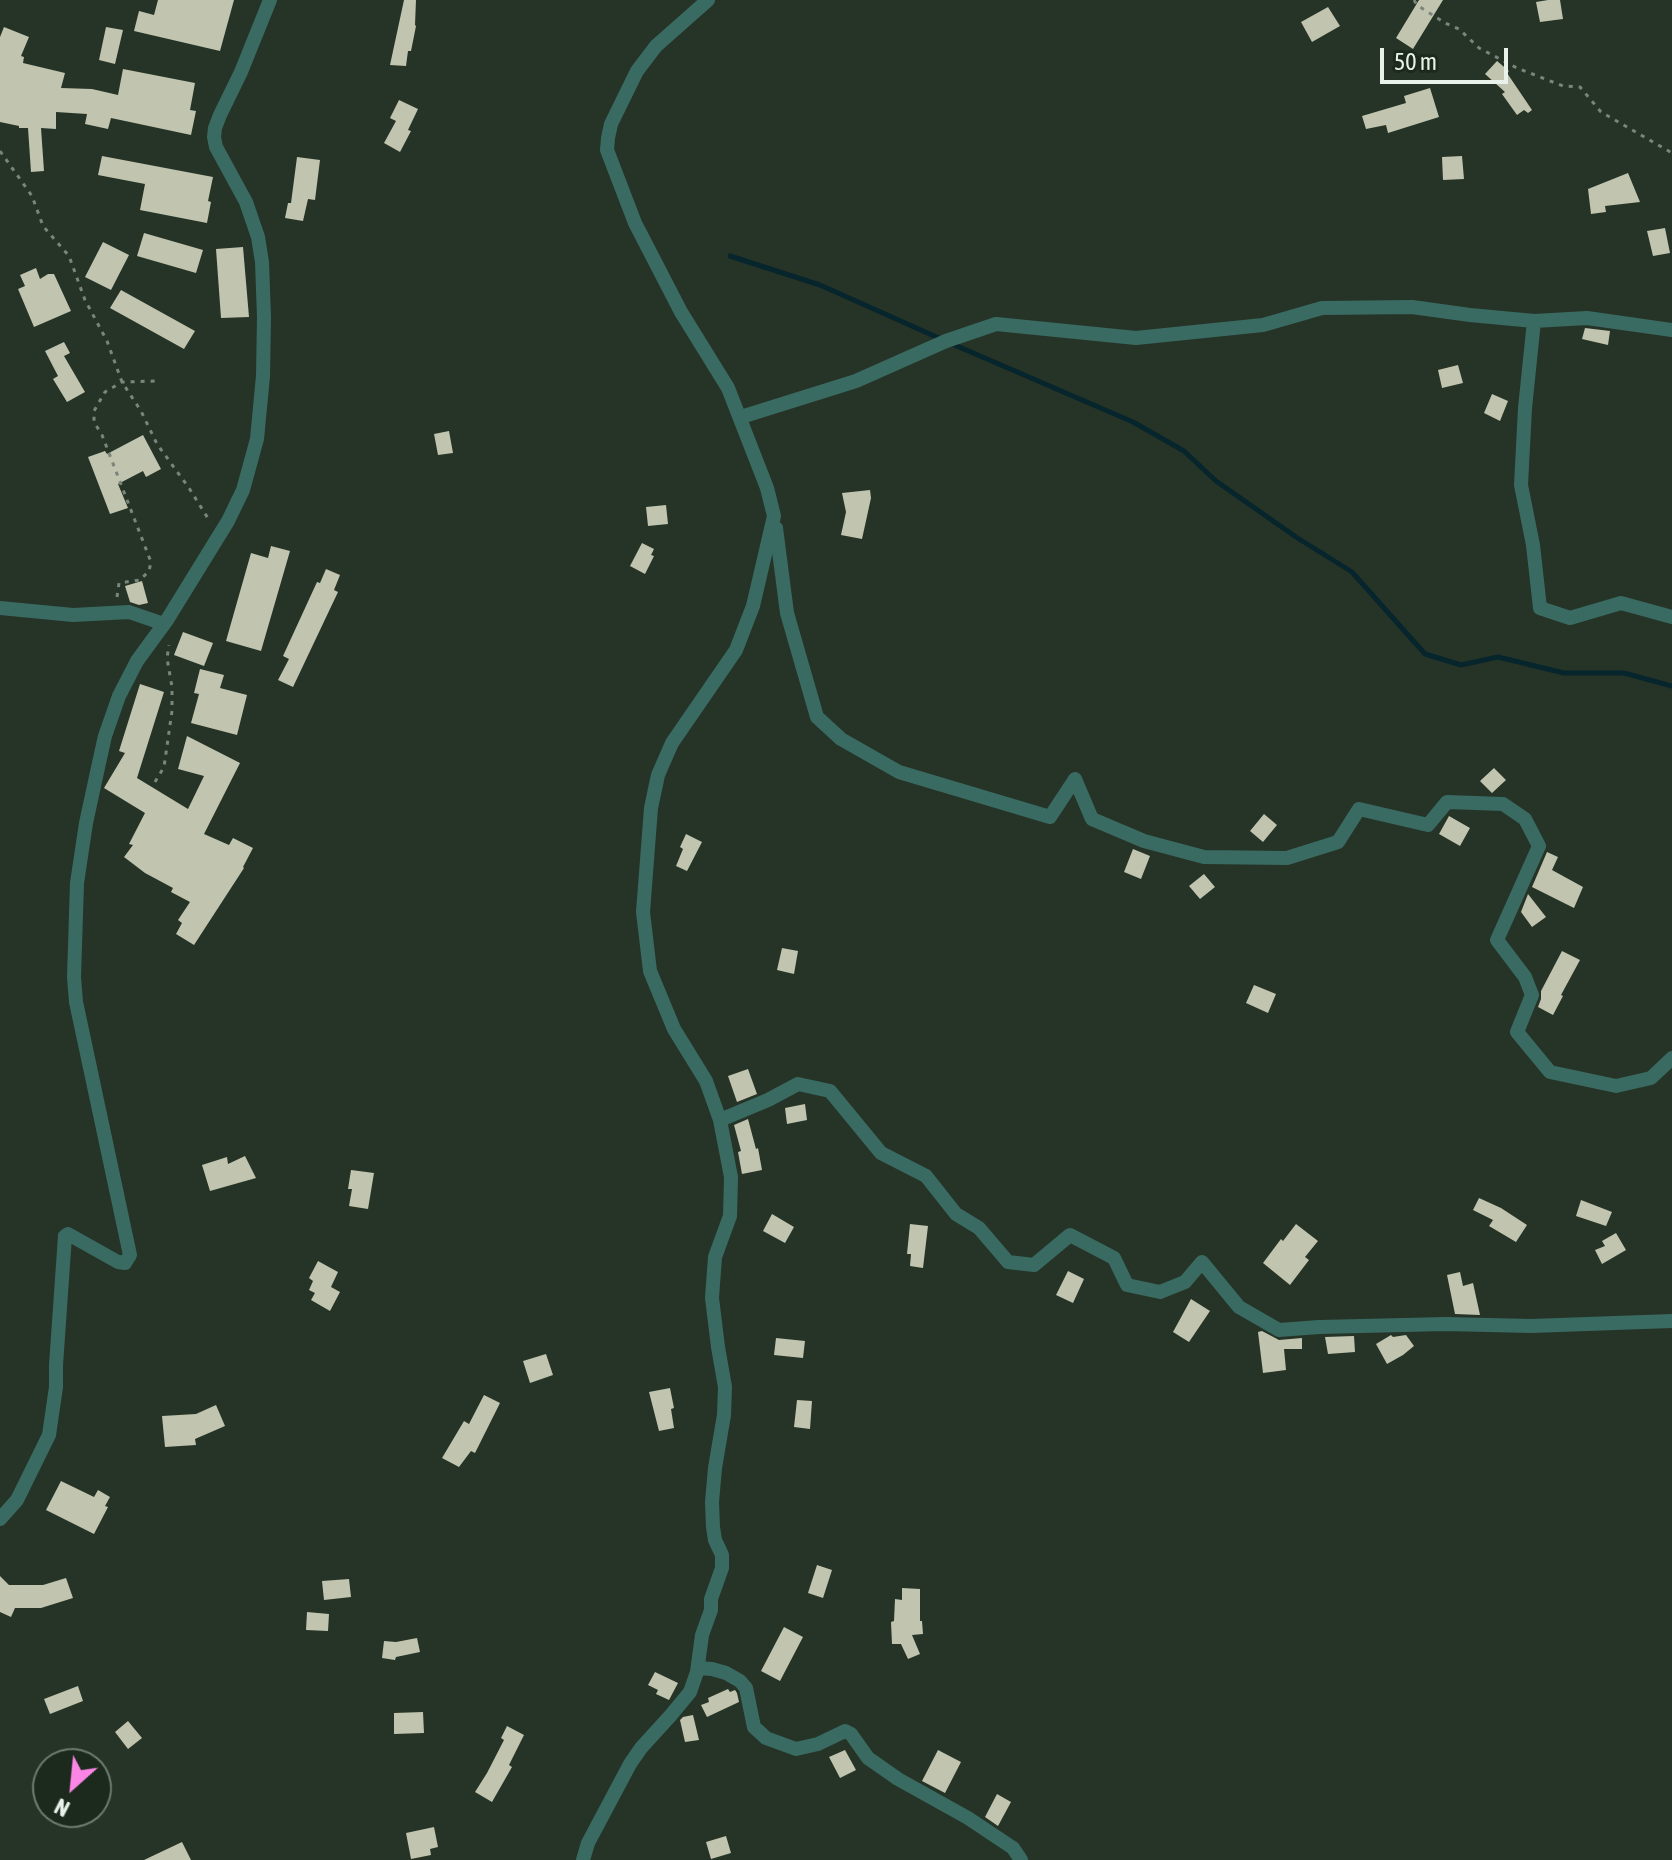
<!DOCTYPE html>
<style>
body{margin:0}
#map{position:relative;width:1672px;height:1860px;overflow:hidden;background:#263427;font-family:"Asap Condensed",sans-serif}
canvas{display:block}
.north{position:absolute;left:32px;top:1748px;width:80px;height:80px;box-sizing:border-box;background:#1c2a1d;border:2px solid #6e7a6f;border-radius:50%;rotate:207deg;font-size:22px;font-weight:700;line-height:32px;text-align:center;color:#e9f2ea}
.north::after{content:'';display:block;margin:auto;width:28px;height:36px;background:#fb86e5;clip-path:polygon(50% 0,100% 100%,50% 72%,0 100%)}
.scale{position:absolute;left:1380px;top:48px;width:128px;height:36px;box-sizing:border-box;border:4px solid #e9f2ea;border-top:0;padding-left:10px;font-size:24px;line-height:28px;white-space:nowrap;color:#e9f2ea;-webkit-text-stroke:6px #1c2a1d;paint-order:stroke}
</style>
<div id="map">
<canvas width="1672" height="1860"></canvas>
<div class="north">N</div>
<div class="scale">50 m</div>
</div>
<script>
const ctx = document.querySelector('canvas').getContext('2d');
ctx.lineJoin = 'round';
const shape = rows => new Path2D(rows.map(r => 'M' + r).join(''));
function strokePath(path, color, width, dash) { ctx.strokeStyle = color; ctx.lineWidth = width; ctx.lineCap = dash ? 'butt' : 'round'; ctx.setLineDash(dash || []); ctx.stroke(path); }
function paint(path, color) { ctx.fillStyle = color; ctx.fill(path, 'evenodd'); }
strokePath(shape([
 [730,256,820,285,941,339],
 [950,343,1133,422,1184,451,1216,481,1296,537,1352,572,1425,654,1461,665,1498,657,1564,673,1624,673,1672,686]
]), '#07252c', 5);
paint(shape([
 [158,0,234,0,220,51,134,31,139,11,154,15],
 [404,0,416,0,415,25,416,26,411,51,408,51,406,66,390,65],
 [1419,0,1443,0,1413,49,1396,38],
 [1548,0,1560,0,1563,19,1540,22,1536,2],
 [1328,7,1340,26,1312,42,1301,22],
 [4,27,29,37,21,56,24,57,23,63,65,73,61,88,92,89,118,95,123,69,195,83,190,110,196,111,191,135,111,118,108,129,85,124,87,114,56,112,56,129,41,128,44,171,31,172,28,128,19,128,19,126,0,122,0,37],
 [106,27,123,30,115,64,99,60],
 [1497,61,1509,71,1507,73,1532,110,1528,113,1524,110,1517,115,1502,94,1505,92,1485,74],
 [1430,88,1439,117,1388,133,1386,125,1366,129,1362,116,1406,103,1404,96],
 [399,100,418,109,408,130,411,131,400,152,384,143,396,121,390,118],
 [102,156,213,177,208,201,211,202,207,223,140,210,145,184,98,175],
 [1462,156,1464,179,1443,180,1442,157],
 [297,157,320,160,315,200,308,199,303,221,285,218,288,203,291,203],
 [1628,173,1640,202,1605,206,1606,212,1591,214,1588,189],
 [1665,228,1670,253,1653,256,1647,231],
 [144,233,203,250,196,273,137,256],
 [103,242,129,255,111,290,85,277],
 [243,247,249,317,221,318,216,249],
 [36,268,40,279,48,274,54,274,71,311,34,327,18,289,25,286,20,275],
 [121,290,195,331,184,349,110,308],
 [1585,328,1610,331,1608,345,1582,339],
 [64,342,70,353,64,356,85,392,67,402,53,379,58,376,45,351],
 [1458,365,1463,383,1442,388,1438,370],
 [1492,394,1508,401,1500,421,1484,413],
 [449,431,453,453,438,455,434,434],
 [143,435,161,469,146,477,143,471,118,484,128,508,110,514,88,457,105,451,107,454],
 [870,490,871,498,862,539,841,535,846,512,842,493],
 [666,505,668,524,648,526,646,507],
 [642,543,654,549,651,555,654,556,645,574,630,566],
 [271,546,290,551,261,651,226,641,251,553,268,558],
 [326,569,340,575,334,590,338,592,293,687,278,680,289,659,283,656,317,582,320,583],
 [142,581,148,603,139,605,130,602,125,586],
 [183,632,213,643,204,666,174,655],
 [200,669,224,675,220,688,247,695,237,735,191,723,199,694,194,693],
 [140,684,164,692,137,778,188,809,204,776,178,769,187,736,240,763,204,834,229,845,233,838,253,848,243,867,244,868,194,945,176,934,182,923,178,920,190,902,171,892,173,888,145,873,124,857,133,845,129,844,145,813,104,788,125,753,119,751],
 [1494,768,1506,780,1492,793,1480,781],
 [1264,814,1277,825,1263,842,1250,831],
 [1449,816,1470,828,1460,846,1439,834],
 [686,834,702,842,687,871,676,866,683,849,680,847],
 [1133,849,1150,856,1141,879,1124,872],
 [1547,852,1558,857,1552,870,1583,887,1574,908,1532,887],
 [1204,874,1215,887,1200,899,1189,886],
 [1528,894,1546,917,1532,927,1521,912],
 [782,948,798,951,794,974,777,970],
 [1562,951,1580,960,1561,995,1563,996,1553,1015,1538,1007,1541,999,1541,991],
 [1254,985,1276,994,1268,1013,1246,1003],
 [748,1069,757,1094,737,1102,728,1076],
 [805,1104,807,1120,787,1124,785,1108],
 [748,1119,756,1149,758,1148,762,1170,742,1174,738,1152,741,1151,734,1125],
 [245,1156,256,1178,210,1191,202,1165,227,1157,228,1164],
 [351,1170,374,1173,368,1209,349,1206,352,1189,348,1189],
 [1479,1198,1501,1208,1527,1225,1516,1242,1489,1226,1493,1220,1473,1210],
 [1581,1200,1612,1212,1606,1226,1576,1216],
 [772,1214,794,1227,785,1243,763,1231],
 [910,1224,928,1226,923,1268,910,1266,911,1254,907,1254],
 [1296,1224,1318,1241,1305,1257,1309,1260,1290,1285,1263,1263,1281,1239,1283,1241],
 [1616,1233,1626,1250,1602,1264,1595,1250,1605,1246,1602,1241],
 [318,1261,338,1272,331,1287,340,1292,330,1311,311,1300,315,1293,309,1290,313,1281,309,1278],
 [1068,1271,1084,1279,1073,1303,1056,1295],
 [1460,1272,1463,1286,1473,1283,1480,1315,1455,1314,1447,1275],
 [1191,1299,1210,1311,1189,1342,1173,1332],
 [1262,1331,1279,1340,1302,1338,1302,1349,1284,1349,1286,1370,1263,1373,1258,1332],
 [1391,1335,1393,1337,1406,1335,1414,1346,1403,1355,1387,1364,1376,1344],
 [1354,1336,1355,1352,1328,1354,1325,1337],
 [776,1338,805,1341,803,1358,774,1355],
 [546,1354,553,1375,530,1383,523,1361],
 [670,1388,674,1408,671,1409,674,1428,659,1431,649,1392],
 [484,1395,500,1403,475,1453,471,1451,459,1467,442,1458,464,1421,469,1424],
 [797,1400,812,1401,810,1429,794,1427],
 [216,1405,225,1426,195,1439,196,1445,165,1447,162,1416,196,1414],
 [61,1481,94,1497,98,1490,110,1497,105,1506,108,1507,94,1534,46,1510],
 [817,1565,832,1570,823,1598,808,1593],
 [0,1576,9,1585,43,1585,66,1578,73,1598,41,1608,15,1608,11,1617,0,1612],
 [349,1579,351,1597,324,1600,322,1581],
 [902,1588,920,1589,920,1621,922,1621,923,1634,912,1635,920,1654,908,1659,901,1644,892,1644,891,1622,894,1621,895,1599,902,1600],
 [307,1612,329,1614,328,1631,306,1630],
 [784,1627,803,1637,780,1681,761,1671],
 [417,1638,420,1652,396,1657,395,1660,382,1658,384,1641,396,1642],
 [655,1672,678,1683,669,1700,656,1694,658,1690,648,1685],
 [78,1686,83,1701,50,1714,44,1699],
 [728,1689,730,1692,735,1690,737,1693,739,1702,707,1717,701,1705,709,1702,708,1698],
 [423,1712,424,1733,394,1734,394,1713],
 [693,1715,699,1740,685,1742,680,1720,683,1717],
 [128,1721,142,1738,128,1749,115,1732],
 [507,1726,524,1735,509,1765,512,1767,492,1802,475,1792,487,1773,504,1740,501,1738],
 [845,1750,856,1770,840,1778,829,1757],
 [938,1750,961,1762,945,1793,922,1781],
 [997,1794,1011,1802,998,1826,985,1817],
 [434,1827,438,1847,430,1849,431,1855,411,1859,406,1833],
 [726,1836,731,1853,711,1859,706,1842],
 [182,1842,191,1860,144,1860]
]), '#c1c4ae');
strokePath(shape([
 [1414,0,1417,5,1445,23,1459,29,1479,48,1517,68,1563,86,1580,87,1601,112,1672,153],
 [0,151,32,196,43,226,69,256,85,300,107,341,122,382,141,411,157,444,189,488,209,520],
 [117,597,119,583,140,580,149,571,151,562,102,435,94,422,94,411,105,392,122,382,157,381],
 [155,782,164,767,172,711,172,687,167,658,169,645]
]), '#7a867b', 3, [4, 6]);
strokePath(shape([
 [1534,321,1525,408,1521,485,1533,545,1540,608,1570,618,1621,603,1672,617],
 [741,417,856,381,946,341,996,324,1136,338,1263,325,1322,308,1412,307,1470,315,1534,321,1587,318,1672,330],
 [776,528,787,613,817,717,841,739,899,772,1050,817,1075,779,1092,819,1144,841,1204,857,1287,858,1338,842,1359,809,1428,825,1447,802,1503,804,1525,819,1539,846,1497,940,1525,977,1532,995,1517,1032,1550,1072,1616,1086,1651,1078,1672,1058],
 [0,608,73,615,129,612,164,624],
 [720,1120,768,1100,798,1084,830,1091,881,1153,926,1176,956,1214,979,1228,1008,1262,1034,1265,1070,1235,1114,1258,1127,1285,1160,1292,1185,1282,1202,1262,1239,1307,1279,1330,1319,1327,1446,1324,1531,1326,1672,1321],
 [0,1519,17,1500,49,1435,56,1387,56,1365,65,1236,68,1234,118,1262,125,1263,130,1255,76,1002,74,977,77,883,86,823,99,763,105,736,119,696,137,661,167,620,228,521,243,490,257,439,263,376,264,317,262,262,258,237,246,202,216,147,214,137,215,128,220,115,241,72,270,0],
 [698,1668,712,1669,726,1673,740,1681,746,1688,754,1727,766,1738,796,1749,818,1744,845,1731,851,1734,868,1758,898,1779,968,1818,1013,1848,1021,1860],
 [583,1860,588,1843,630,1764,641,1748,671,1715,690,1692,697,1672,702,1635,711,1610,711,1599,722,1568,722,1555,715,1540,713,1527,712,1502,715,1468,724,1415,725,1387,718,1347,712,1298,715,1257,730,1216,731,1177,720,1120,706,1081,674,1029,650,971,643,912,651,808,658,775,672,743,736,650,753,606,774,516,767,488,728,388,681,312,635,223,607,150,608,138,611,124,637,71,656,46,708,0]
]), '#3a6b63', 14);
</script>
